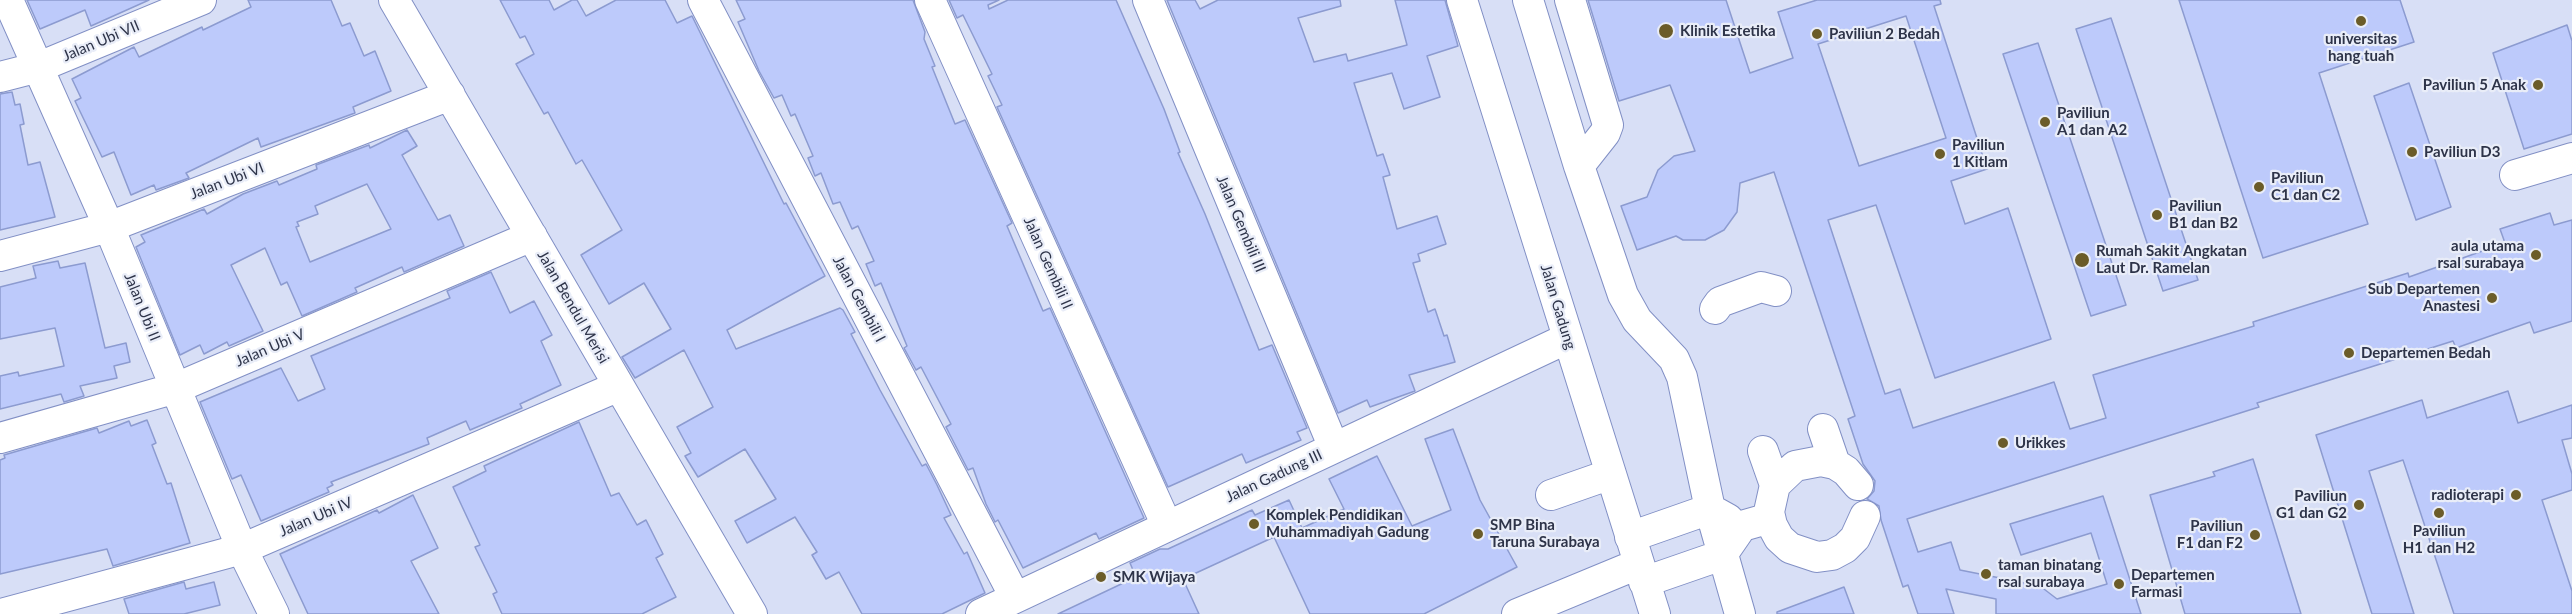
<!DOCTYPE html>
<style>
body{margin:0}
canvas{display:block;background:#d8dff6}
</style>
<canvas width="2572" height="614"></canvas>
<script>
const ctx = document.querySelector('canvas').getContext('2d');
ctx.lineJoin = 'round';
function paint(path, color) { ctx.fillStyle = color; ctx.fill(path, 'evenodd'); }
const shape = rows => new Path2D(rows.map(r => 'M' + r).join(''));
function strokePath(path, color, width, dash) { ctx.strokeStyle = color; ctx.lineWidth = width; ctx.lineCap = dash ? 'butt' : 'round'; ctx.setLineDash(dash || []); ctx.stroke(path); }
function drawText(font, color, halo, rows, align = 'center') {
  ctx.font = font + ' Lato,sans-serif'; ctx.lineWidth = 4.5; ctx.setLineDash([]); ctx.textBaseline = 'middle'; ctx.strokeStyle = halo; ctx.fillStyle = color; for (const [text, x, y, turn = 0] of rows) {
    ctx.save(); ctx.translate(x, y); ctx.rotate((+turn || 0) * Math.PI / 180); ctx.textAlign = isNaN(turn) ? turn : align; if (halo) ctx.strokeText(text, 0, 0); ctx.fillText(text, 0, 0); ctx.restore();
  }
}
const building = shape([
 [27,0,149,0,91,26,85,10,40,29,27,0],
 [248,0,331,0,342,26,350,23,364,56,375,51,391,91,353,107,355,113,261,147,258,138,186,173,189,178,156,190,154,185,131,195,114,152,102,157,75,101,81,98,72,79,134,47,139,57,202,27,203,30,251,7,248,0],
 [500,0,549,0,554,10,572,0,577,0,586,16,616,0,665,0,677,23,692,16,784,204,786,203,825,276,727,330,736,349,840,308,843,310,855,332,851,334,880,390,922,466,926,464,937,485,951,515,944,518,964,554,967,552,985,593,942,614,862,614,839,572,826,579,812,555,817,552,795,517,747,543,735,521,776,499,745,449,698,477,685,456,691,453,677,427,713,407,684,350,635,378,622,357,671,329,644,283,609,304,581,255,622,230,582,160,576,164,548,112,544,114,516,64,534,54,525,36,520,38,500,0],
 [736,0,913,0,925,32,924,39,935,66,932,67,955,124,965,120,1012,223,1007,226,1043,311,1050,308,1144,518,1099,539,1096,533,1023,568,998,520,995,522,986,504,973,468,968,470,946,427,951,424,921,367,916,370,904,348,907,346,881,283,875,286,866,264,874,261,858,226,852,229,840,202,833,204,821,173,815,176,808,158,813,156,795,114,791,116,782,95,774,98,759,71,738,22,745,19,736,0],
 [949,0,999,0,988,5,989,9,1008,0,1116,0,1164,109,1180,152,1178,153,1205,214,1259,350,1272,345,1307,428,1297,432,1301,440,1246,463,1242,454,1168,487,997,107,1002,105,988,76,992,74,963,15,957,18,949,0],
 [1167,0,1195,0,1200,9,1218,0,1340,0,1341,6,1298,18,1314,62,1346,54,1348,61,1407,45,1395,0,1445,0,1458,46,1427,56,1440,97,1404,109,1392,73,1354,83,1377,156,1383,154,1390,175,1383,177,1397,229,1437,216,1446,244,1418,254,1420,261,1413,263,1428,312,1435,309,1444,336,1447,335,1455,362,1409,375,1415,391,1370,407,1367,400,1338,413,1167,0],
 [1588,0,1726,0,1750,73,1793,58,1778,12,1817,0,1940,0,1941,4,1934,6,1987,169,1951,181,1965,224,2008,208,2051,339,1935,378,1876,205,1828,220,1885,394,1900,389,1913,428,2054,382,2070,429,2106,418,2093,375,2254,326,2253,322,2408,273,2409,277,2505,243,2500,229,2550,213,2554,225,2572,220,2572,321,2534,333,2530,322,2456,348,2453,341,2257,403,2259,407,1907,519,1918,552,1951,542,1960,570,2040,586,2057,599,2107,584,2091,533,2021,555,2010,524,2103,496,2141,614,1996,614,1996,599,1946,589,1954,614,1918,614,1908,585,1903,587,1881,520,1879,506,1867,499,1874,491,1875,481,1863,464,1848,419,1855,416,1774,172,1740,183,1737,212,1724,230,1705,240,1683,240,1676,236,1637,250,1621,206,1647,197,1658,170,1674,156,1695,151,1670,85,1619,101,1588,0],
 [1906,16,1946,138,1859,166,1818,44,1906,16],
 [2179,0,2400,0,2414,42,2319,73,2368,224,2263,258,2179,0],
 [2111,18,2198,280,2163,291,2076,29,2111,18],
 [2567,25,2572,41,2572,134,2524,149,2493,53,2567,25],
 [2038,43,2126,305,2091,316,2003,54,2038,43],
 [2409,83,2451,207,2416,220,2374,96,2409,83],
 [12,92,15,105,20,104,24,124,20,125,28,165,40,162,55,217,0,230,0,94,12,92],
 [407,130,417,146,402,155,438,220,450,215,464,246,404,272,402,267,355,288,357,292,302,316,287,282,281,285,265,248,231,265,263,331,229,346,227,342,204,354,200,345,180,355,136,247,145,242,141,235,204,209,207,214,243,194,277,181,279,185,317,169,316,165,369,145,370,148,407,130],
 [367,184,391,229,310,262,296,227,299,226,297,222,318,214,315,206,367,184],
 [58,261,60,268,85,263,105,348,126,343,130,362,114,366,117,378,80,386,84,396,64,402,61,394,0,409,0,376,18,372,19,376,64,366,55,328,0,339,0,287,36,278,33,266,58,261],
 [491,272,510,313,534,301,552,335,541,341,561,385,520,404,522,408,470,430,466,421,427,438,429,444,331,482,333,485,327,488,329,492,261,521,241,475,232,479,200,402,281,368,298,401,325,389,311,356,450,298,447,291,491,272],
 [2508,391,2518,423,2572,405,2572,438,2562,440,2572,474,2572,490,2542,500,2572,591,2572,614,2454,614,2403,460,2369,471,2414,614,2372,614,2316,435,2422,400,2427,418,2508,391],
 [147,420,156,443,152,445,167,484,171,483,190,543,113,566,107,549,0,574,0,460,5,458,4,455,97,428,99,433,129,421,131,426,147,420],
 [579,422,611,496,619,493,637,525,646,520,663,554,656,558,676,597,642,614,502,614,493,594,497,592,475,547,480,545,453,487,486,471,484,466,579,422],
 [1453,429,1480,500,1517,567,1424,614,1310,614,1274,537,1183,579,1199,614,1058,614,1136,577,1130,563,1160,549,1168,549,1252,510,1255,515,1289,500,1302,528,1344,509,1329,479,1377,456,1412,526,1451,510,1425,439,1453,429],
 [2253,459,2301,614,2185,614,2150,495,2215,476,2213,472,2253,459],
 [413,495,438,548,411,561,439,614,308,614,280,554,377,510,379,513,413,495],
 [184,582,186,589,214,582,220,605,184,614,129,614,124,599,184,582],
 [1844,587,1854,614,1777,614,1777,612,1844,587]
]);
paint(building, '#bdcafb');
strokePath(building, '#8c9bd0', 1.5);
const minor = shape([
 [8,0,109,227,242,549,274,614],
 [394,0,752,614],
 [703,0,1015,597],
 [930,0,1167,526],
 [1148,0,1334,448],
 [1462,0,1655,614],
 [1528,0,1579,166,1623,295,1637,320,1674,359,1682,377,1710,509,1740,614],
 [1570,0,1608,125,1605,133,1579,166],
 [0,77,39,67,201,0],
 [2515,175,2572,158],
 [0,256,109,227,450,95],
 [1715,309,1720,302,1761,287,1776,291],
 [1823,429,1835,464],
 [0,438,176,388,532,236],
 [1763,451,1775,485],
 [1858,485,1846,471,1835,464,1821,461,1795,466,1775,485,1769,512,1772,525,1779,538,1790,548,1817,557,1832,555,1845,548,1855,538,1865,516],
 [1551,495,1611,474],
 [1630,537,1710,509,1728,519],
 [1644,582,1722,555,1742,526,1770,518],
 [1,614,242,549,619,386],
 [981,614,1568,338],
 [1517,614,1638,564]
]);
strokePath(minor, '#8290c5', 32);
strokePath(minor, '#fff', 30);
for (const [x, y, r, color] of [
 [2361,21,6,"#6b5c29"],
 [1666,31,8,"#6b5c29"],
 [1817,34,6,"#6b5c29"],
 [2538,85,6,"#6b5c29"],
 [2045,122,6,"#6b5c29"],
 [2412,152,6,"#6b5c29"],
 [1940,154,6,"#6b5c29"],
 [2259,187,6,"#6b5c29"],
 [2157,215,6,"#6b5c29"],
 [2536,255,6,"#6b5c29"],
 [2082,260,8,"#6b5c29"],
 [2492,298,6,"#6b5c29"],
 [2349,353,6,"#6b5c29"],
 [2003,443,6,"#6b5c29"],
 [2516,495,6,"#6b5c29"],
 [2359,505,6,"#6b5c29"],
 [2439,513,6,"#6b5c29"],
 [1254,524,6,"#6b5c29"],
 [1478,534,6,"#6b5c29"],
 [2255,535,6,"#6b5c29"],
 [1986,574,6,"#6b5c29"],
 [1101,577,6,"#6b5c29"],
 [2119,584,6,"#6b5c29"]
]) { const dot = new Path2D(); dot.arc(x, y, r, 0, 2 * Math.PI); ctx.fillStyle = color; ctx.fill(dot); strokePath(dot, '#e9edf8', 2); }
drawText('bold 15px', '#2e3449', '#e9edf8', [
 ["Klinik Estetika",1680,31],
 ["Paviliun 2 Bedah",1829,34],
 ["universitas",2361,39,"center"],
 ["hang tuah",2361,56,"center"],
 ["Paviliun 5 Anak",2526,85,"right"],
 ["Paviliun",2057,113],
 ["A1 dan A2",2057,130],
 ["Paviliun",1952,145],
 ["1 Kitlam",1952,162],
 ["Paviliun D3",2424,152],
 ["Paviliun",2271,178],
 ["C1 dan C2",2271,195],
 ["Paviliun",2169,206],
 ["B1 dan B2",2169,223],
 ["aula utama",2524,246,"right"],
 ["rsal surabaya",2524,263,"right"],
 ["Rumah Sakit Angkatan",2096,251],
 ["Laut Dr. Ramelan",2096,268],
 ["Sub Departemen",2480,289,"right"],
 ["Anastesi",2480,306,"right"],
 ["Departemen Bedah",2361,353],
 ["Urikkes",2015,443],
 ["radioterapi",2504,495,"right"],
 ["Paviliun",2347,496,"right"],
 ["G1 dan G2",2347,513,"right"],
 ["Komplek Pendidikan",1266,515],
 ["Muhammadiyah Gadung",1266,532],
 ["SMP Bina",1490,525],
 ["Taruna Surabaya",1490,542],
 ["Paviliun",2243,526,"right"],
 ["F1 dan F2",2243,543,"right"],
 ["Paviliun",2439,531,"center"],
 ["H1 dan H2",2439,548,"center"],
 ["taman binatang",1998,565],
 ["rsal surabaya",1998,582],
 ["Departemen",2131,575],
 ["Farmasi",2131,592],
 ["SMK Wijaya",1113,577]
], 'left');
drawText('15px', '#2e3449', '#e9edf8', [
 ["Jalan Ubi VII",101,41,-23],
 ["Jalan Ubi VI",227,181,-21],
 ["Jalan Gembili III",1241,224,67],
 ["Jalan Gembili II",1048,263,66],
 ["Jalan Gembili I",859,299,62],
 ["Jalan Ubi II",142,307,68],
 ["Jalan Bendul Merisi",573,307,60],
 ["Jalan Gadung",1558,307,73],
 ["Jalan Ubi V",270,348,-23],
 ["Jalan Gadung III",1274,476,-25],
 ["Jalan Ubi IV",316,517,-23]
]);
</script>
